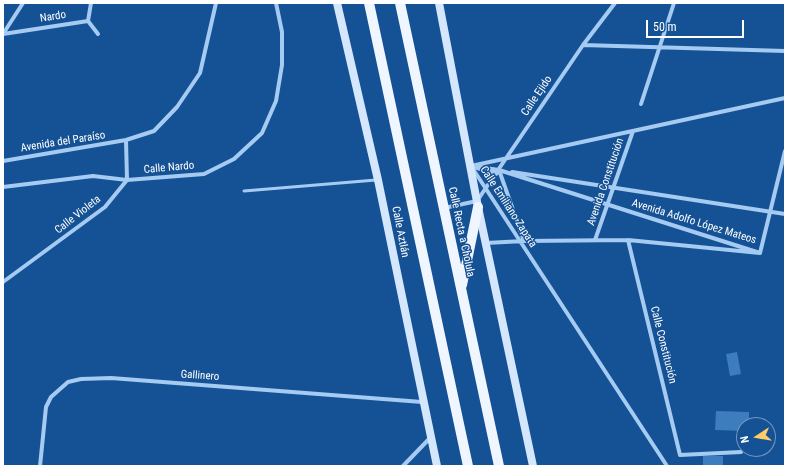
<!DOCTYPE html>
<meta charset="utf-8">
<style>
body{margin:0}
#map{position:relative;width:788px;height:469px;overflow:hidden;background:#155295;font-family:"Roboto Condensed",sans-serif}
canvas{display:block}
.frame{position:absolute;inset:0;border:4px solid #fff;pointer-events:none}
.north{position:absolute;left:736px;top:417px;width:40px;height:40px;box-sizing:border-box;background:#155295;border:1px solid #7397bf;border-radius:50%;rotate:258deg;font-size:11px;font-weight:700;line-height:16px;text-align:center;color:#fff}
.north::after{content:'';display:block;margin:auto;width:14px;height:18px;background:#fc6;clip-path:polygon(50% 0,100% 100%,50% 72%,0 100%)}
.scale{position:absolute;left:646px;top:20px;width:98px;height:18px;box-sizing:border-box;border:2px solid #fff;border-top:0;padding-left:5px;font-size:12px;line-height:14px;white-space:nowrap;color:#fff;-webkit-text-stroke:3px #155295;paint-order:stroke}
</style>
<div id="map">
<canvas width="788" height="469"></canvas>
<div class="frame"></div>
<div class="north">N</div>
<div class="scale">50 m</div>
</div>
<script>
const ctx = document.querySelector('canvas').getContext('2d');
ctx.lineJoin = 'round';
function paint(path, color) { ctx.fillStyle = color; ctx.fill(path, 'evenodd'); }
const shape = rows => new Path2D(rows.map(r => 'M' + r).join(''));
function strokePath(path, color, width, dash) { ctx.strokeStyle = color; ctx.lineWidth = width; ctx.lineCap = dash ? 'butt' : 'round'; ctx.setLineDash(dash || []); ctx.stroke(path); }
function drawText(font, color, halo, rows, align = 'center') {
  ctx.font = font + ' "Roboto Condensed",sans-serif'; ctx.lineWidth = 3; ctx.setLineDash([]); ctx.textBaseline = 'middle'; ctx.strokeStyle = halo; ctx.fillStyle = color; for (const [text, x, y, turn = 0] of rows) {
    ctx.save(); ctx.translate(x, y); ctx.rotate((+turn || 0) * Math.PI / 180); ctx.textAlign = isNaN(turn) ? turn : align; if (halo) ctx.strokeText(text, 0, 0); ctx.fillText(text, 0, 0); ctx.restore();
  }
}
paint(shape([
 [737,352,741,374,730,376,726,354],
 [716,411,749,412,749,425,744,425,744,431,715,430],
 [703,456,723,456,723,466,703,466]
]), '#3d7cbd');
strokePath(shape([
 [244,191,376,180]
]), '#a5cbf2', 3);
strokePath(shape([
 [88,21,91,3],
 [88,21,98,34],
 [3,34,88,21],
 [3,34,23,3],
 [583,45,785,51],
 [641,104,674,3],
 [3,161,126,140,154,131,177,107,200,73,216,3],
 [499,170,496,174,471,166,499,170,501,171],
 [499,170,524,241],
 [512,172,785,214],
 [3,187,93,176,127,180,204,174,234,159,262,133,276,101,282,65,282,32,276,3],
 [444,208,477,201,583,45,615,3],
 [595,240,633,131],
 [628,240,680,455,741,452],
 [486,243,524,241,628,240,760,253,499,170],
 [760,253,785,151],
 [3,282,105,207,127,180,126,140],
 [40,466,46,407,51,397,68,382,81,379,111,378,422,402],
 [403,466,430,438],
 [667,466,471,166,785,98]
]), '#a5cbf2', 4);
strokePath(shape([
 [337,3,378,180,437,466],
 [439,3,478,207,533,466]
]), '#d4e7fc', 8);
strokePath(shape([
 [369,3,468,466],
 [400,3,499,466],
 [462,285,478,207]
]), '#f0f6ff', 10);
drawText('11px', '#fff', '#155295', [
 ["Nardo",53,17,-9],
 ["Calle Ejido",537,96,-56],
 ["Avenida del Paraíso",63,142,-9],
 ["Calle Nardo",169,168,-5],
 ["Avenida Constitución",606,182,-71],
 ["Calle Emiliano Zapata",508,207,57],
 ["Calle Violeta",78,215,-38],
 ["Avenida Adolfo López Mateos",694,222,17],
 ["Calle Aztlán",400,232,79],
 ["Calle Recta a Cholula",461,232,78],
 ["Calle Constitución",663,345,76],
 ["Gallinero",200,376,4]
]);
</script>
